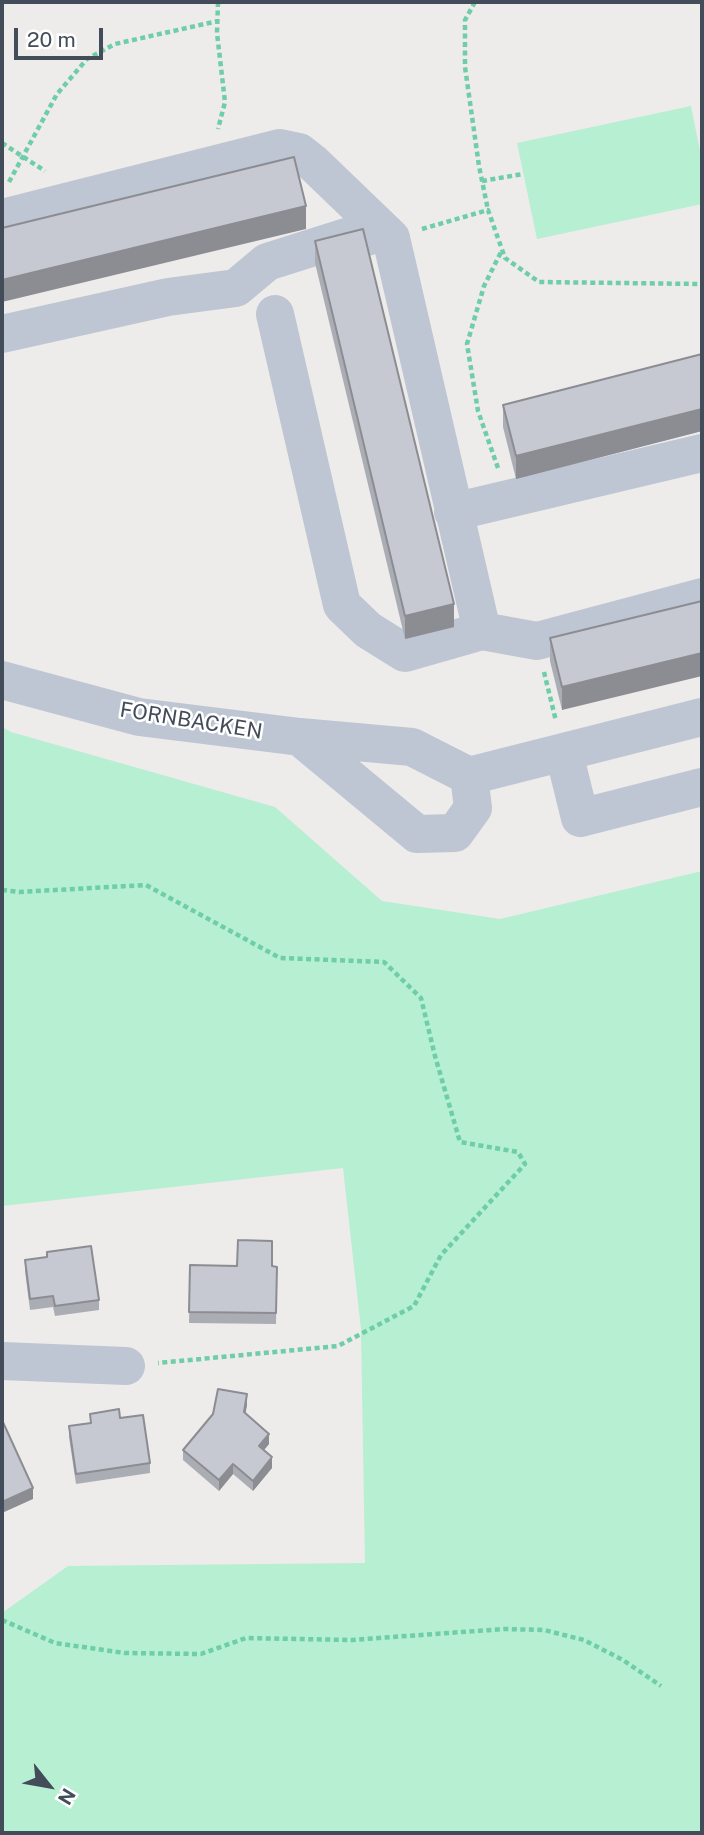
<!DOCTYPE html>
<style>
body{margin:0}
#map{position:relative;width:704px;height:1835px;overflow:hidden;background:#eeebeb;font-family:"Public Sans",sans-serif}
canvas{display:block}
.frame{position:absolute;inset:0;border:4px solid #434d59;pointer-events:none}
.north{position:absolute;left:14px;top:1751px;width:70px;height:70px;-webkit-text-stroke:5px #fff;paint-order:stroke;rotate:121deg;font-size:19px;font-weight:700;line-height:28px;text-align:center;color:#434d59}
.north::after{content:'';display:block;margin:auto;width:24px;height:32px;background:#434d59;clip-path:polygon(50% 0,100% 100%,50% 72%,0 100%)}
.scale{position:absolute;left:14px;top:28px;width:89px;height:32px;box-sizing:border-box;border:4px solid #434d59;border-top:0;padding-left:9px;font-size:21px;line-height:24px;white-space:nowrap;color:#434d59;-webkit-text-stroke:5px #fff;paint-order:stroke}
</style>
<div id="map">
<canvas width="704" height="1835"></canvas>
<div class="frame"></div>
<div class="north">N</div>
<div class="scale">20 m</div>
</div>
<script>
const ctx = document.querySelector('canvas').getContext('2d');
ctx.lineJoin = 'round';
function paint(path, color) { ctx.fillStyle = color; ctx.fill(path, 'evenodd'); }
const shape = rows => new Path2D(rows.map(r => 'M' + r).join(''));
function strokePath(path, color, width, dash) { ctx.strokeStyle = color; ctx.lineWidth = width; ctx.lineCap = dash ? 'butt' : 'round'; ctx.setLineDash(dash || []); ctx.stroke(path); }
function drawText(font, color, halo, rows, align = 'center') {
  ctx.font = font + ' "Public Sans",sans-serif'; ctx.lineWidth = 5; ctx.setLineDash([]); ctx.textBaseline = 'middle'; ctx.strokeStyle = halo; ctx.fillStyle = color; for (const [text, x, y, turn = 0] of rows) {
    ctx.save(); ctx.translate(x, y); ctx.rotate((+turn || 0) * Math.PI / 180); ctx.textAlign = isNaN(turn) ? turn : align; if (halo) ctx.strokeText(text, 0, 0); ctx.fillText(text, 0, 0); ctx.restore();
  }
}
paint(shape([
 [691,106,702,161,702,204,537,239,517,143],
 [2,727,11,732,275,807,382,901,500,919,702,871,702,1833,2,1833,2,1613,68,1566,365,1563,361,1329,343,1168,2,1206]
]), '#b6efd1');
strokePath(shape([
 [218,2,217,33,225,102,218,129],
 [475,2,465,20,465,67,479,166,488,210],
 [2,143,45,171],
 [482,181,523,174],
 [9,182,57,94,87,59,115,44,218,21],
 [422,229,488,210,505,258,539,282,702,284],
 [498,468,478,411,467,344,484,286,502,250],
 [544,672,556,721],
 [2,890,19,892,146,885,280,958,384,962,421,998,435,1056,460,1142,518,1152,525,1164,441,1255,414,1306,338,1346,158,1363],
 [2,1620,55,1643,125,1653,201,1654,246,1638,351,1640,504,1629,544,1630,584,1640,623,1660,661,1686]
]), '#6dcea7', 4.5, [5, 3.5]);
strokePath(shape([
 [2,218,280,148,299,152,313,163,391,238,482,631],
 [275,314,342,605,368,630,405,653,482,631,537,641,702,597],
 [2,334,168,297,236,288,267,262,346,237,367,237],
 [453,512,702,453],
 [2,680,139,717,300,737,412,747,469,776,473,808,455,833,417,834,300,737],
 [564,753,580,818,702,787],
 [469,776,702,717],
 [2,1361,126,1366]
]), '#bdc6d2', 38);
paint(shape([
 [315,241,454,627,405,639,315,263],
 [702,354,702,431,516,479,503,427,503,405],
 [702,601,562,710,550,661,550,638],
 [25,1260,99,1300,99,1310,55,1316,53,1307,30,1310,25,1271],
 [190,1265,277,1267,276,1324,189,1323],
 [247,1405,245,1413,269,1444,264,1450,272,1468,253,1491,233,1474,219,1491,183,1460,183,1450],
 [90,1414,120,1418,150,1463,150,1473,76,1484,69,1437,69,1426,90,1423]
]), '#abadb5');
paint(shape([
 [306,206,306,229,2,302,2,280],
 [702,409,702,431,516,479,516,456],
 [454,604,454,627,405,639,405,616],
 [702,653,702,676,562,710,562,687],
 [247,1394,247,1405,244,1422,244,1412],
 [269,1434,269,1444,259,1456,259,1446],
 [272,1457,272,1468,253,1491,253,1481],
 [233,1464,233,1474,219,1491,219,1480],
 [33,1488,33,1499,2,1513,2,1502]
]), '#8b8d93');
const building = shape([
 [294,157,306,206,2,280,2,228,294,157],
 [363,229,454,604,405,616,315,241,363,229],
 [702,354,702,409,516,456,503,405,702,354],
 [702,601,702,653,562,687,550,638,702,601],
 [238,1240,272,1241,272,1266,277,1267,276,1313,189,1312,190,1265,237,1266,238,1240],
 [91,1246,99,1300,55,1306,53,1296,30,1299,25,1260,47,1257,47,1252,91,1246],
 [218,1389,247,1394,244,1412,269,1434,259,1446,272,1457,253,1481,233,1464,219,1480,183,1450,213,1414,218,1389],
 [119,1409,120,1418,143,1415,150,1463,76,1474,69,1426,91,1423,90,1414,119,1409],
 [2,1420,33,1488,2,1502,2,1420]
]);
paint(building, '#c7c9d2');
strokePath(building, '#8b8d93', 2);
drawText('21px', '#434d59', '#fff', [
 ["FORNBACKEN",191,721,9]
]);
</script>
